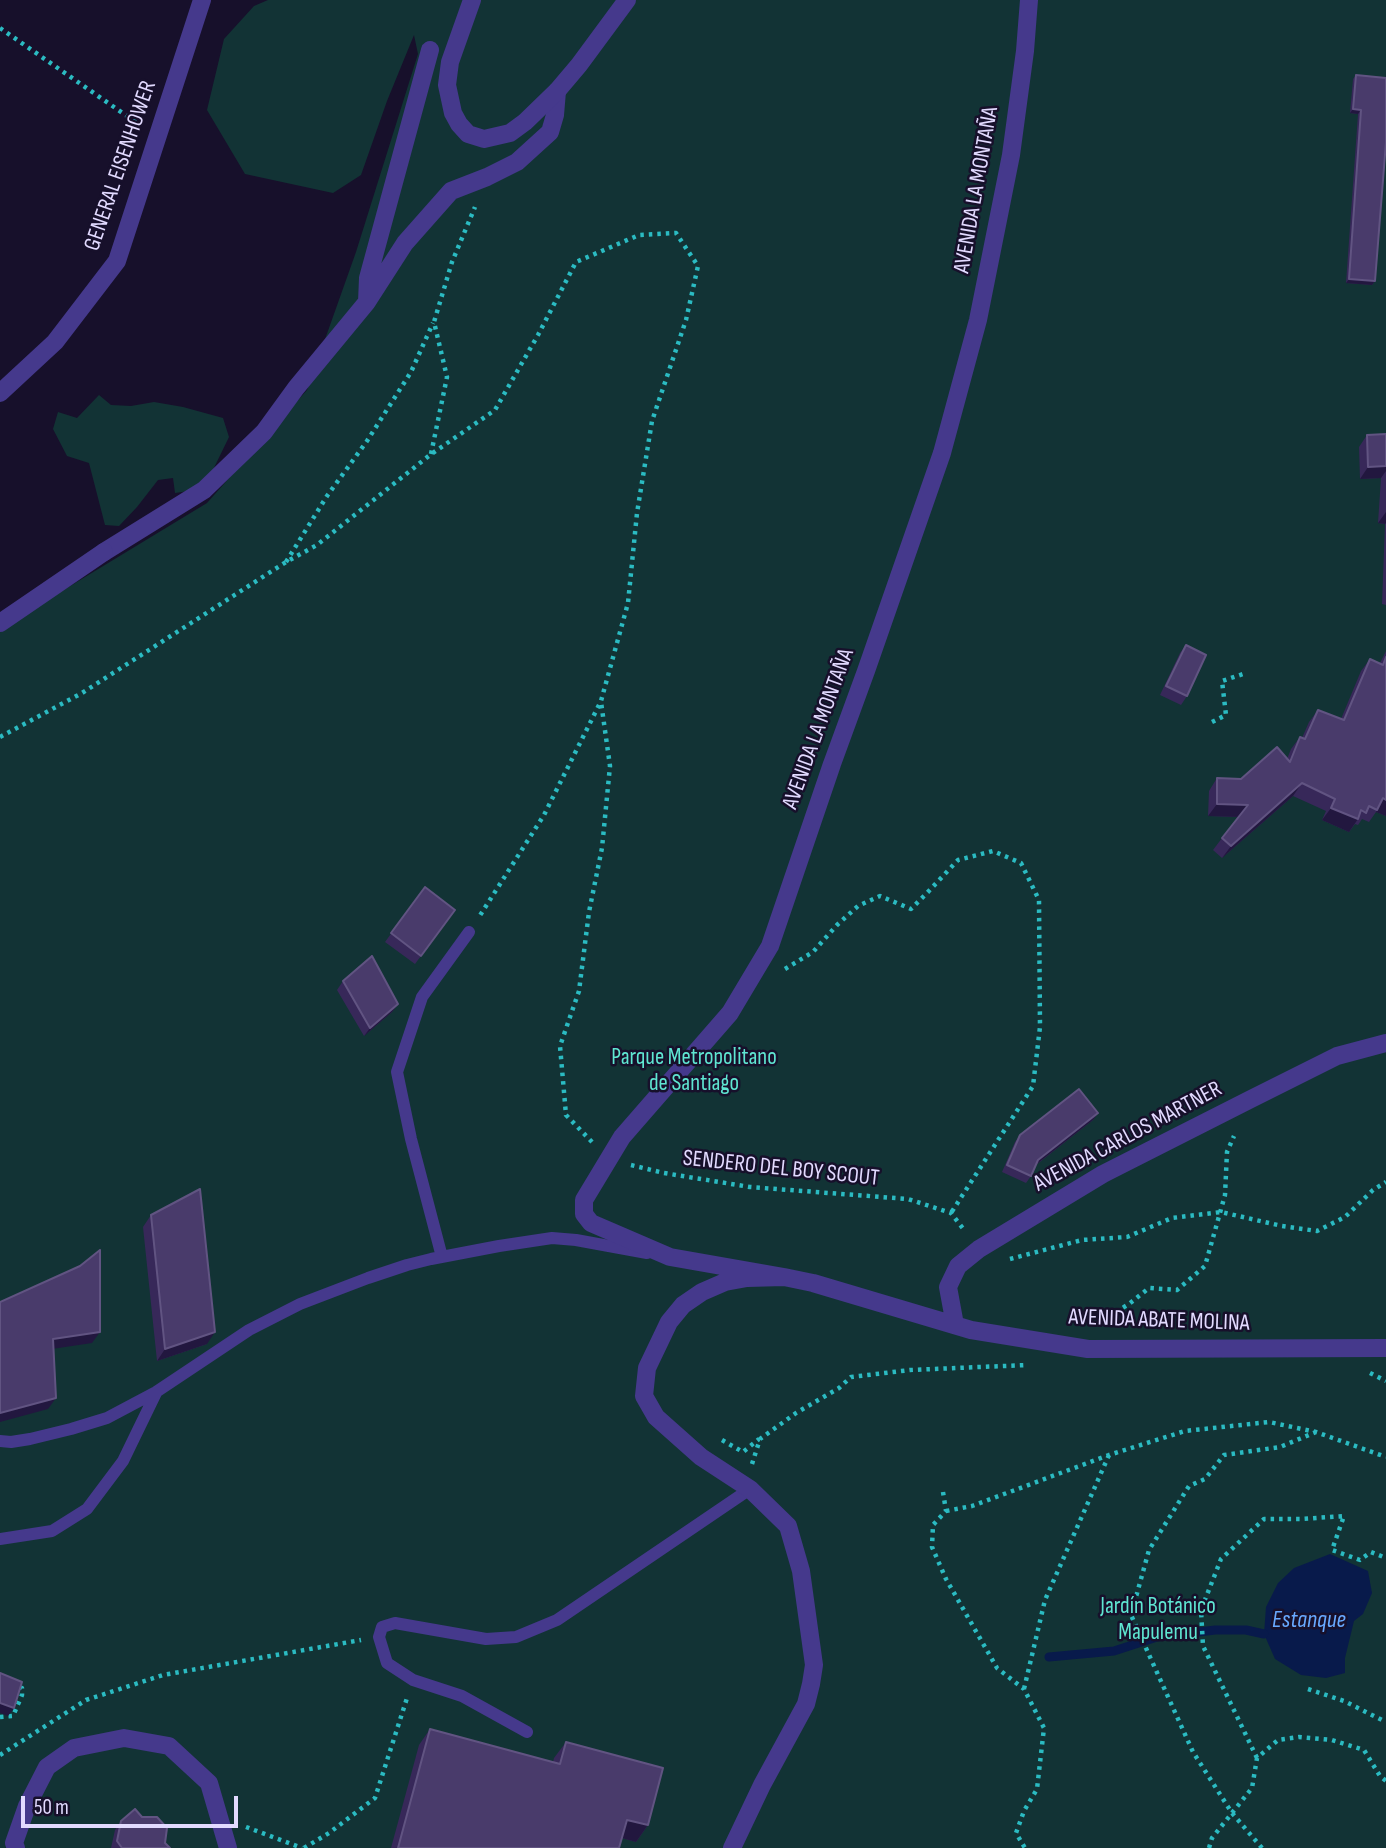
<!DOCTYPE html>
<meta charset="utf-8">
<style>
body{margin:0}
#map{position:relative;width:1386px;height:1848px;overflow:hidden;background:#17102b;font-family:"Sofia Sans Condensed",sans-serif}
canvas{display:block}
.scale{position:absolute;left:21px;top:1796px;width:217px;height:32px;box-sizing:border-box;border:4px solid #e2daff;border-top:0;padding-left:9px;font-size:21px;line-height:24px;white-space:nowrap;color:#e2daff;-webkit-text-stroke:5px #17102b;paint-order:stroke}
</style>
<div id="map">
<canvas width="1386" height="1848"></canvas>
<div class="scale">50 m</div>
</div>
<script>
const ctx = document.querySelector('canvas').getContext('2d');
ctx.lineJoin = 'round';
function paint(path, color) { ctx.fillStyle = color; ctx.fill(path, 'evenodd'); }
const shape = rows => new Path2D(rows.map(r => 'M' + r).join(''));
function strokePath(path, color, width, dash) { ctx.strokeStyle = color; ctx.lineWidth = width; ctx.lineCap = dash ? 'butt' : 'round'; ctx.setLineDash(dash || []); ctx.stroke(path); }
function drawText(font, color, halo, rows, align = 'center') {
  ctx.font = font + ' "Sofia Sans Condensed",sans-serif'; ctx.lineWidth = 5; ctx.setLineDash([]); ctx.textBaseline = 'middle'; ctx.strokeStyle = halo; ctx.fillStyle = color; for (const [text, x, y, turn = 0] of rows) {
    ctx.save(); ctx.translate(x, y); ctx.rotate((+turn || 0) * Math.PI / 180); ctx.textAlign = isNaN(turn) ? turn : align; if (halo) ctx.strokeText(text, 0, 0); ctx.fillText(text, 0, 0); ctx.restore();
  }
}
paint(shape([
 [268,0,1386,0,1386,1848,0,1848,0,632,34,608,207,503,307,390,356,252,418,54,414,35,387,101,361,175,333,193,245,174,207,110,224,39,254,6],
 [99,395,111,405,131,406,154,402,183,407,223,418,229,437,211,474,189,491,175,493,173,478,158,480,137,507,119,526,105,525,89,463,67,456,53,429,58,412,77,418]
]), '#123335');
paint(shape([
 [1330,1554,1368,1571,1372,1593,1363,1614,1354,1621,1345,1658,1345,1673,1326,1678,1301,1675,1275,1659,1264,1634,1266,1607,1278,1583,1294,1568]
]), '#081a4b');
strokePath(shape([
 [1049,1657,1114,1651,1157,1637,1215,1630,1246,1630,1264,1634]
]), '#081a4b', 9);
strokePath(shape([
 [0,28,137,123],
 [431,454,447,377,434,322,452,262,475,207],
 [286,562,327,496,367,441,411,372,433,323],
 [1212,722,1226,715,1222,681,1246,673],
 [0,737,82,693,286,562,317,545,430,455,495,410,538,335,576,262,639,235,676,233,698,266,686,320,652,421,637,513,628,603,601,701,544,815,479,917],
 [785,969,813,952,837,925,858,906,880,896,911,909,927,893,958,860,993,851,1021,863,1039,900,1040,1027,1033,1086,951,1213],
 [592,1142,566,1115,560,1046,579,991,589,912,602,848,610,766,601,702],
 [631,1165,664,1173,750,1187,908,1199,951,1213,965,1231],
 [1010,1259,1082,1240,1127,1237,1172,1218,1221,1212,1282,1226,1317,1231,1345,1217,1373,1190,1386,1182],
 [1105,1325,1114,1313,1129,1304,1149,1288,1177,1290,1205,1266,1225,1195,1227,1152,1234,1136],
 [1370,1373,1386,1381],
 [722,1440,743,1452,759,1439],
 [752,1464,760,1439,796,1413,839,1388,851,1377,910,1370,1027,1365],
 [943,1492,946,1511,933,1525,932,1547,946,1579,997,1668,1024,1689,1044,1728,1037,1789,1024,1811,1016,1833,1025,1848],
 [946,1511,972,1506,1109,1455,1185,1431,1269,1422,1316,1432,1386,1457],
 [1024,1689,1045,1600,1109,1455],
 [1308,1689,1344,1701,1386,1722],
 [0,1717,13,1716,22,1695,22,1688,17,1686],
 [0,1755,86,1700,163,1675,361,1640],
 [1257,1758,1203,1646,1201,1610,1221,1559,1264,1519,1302,1519,1344,1516,1332,1550,1360,1560,1371,1552,1386,1558],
 [246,1827,302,1848],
 [304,1848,329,1833,375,1798,407,1698],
 [1209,1848,1212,1838,1252,1788,1257,1758,1278,1740,1299,1737,1332,1740,1364,1750,1380,1776,1386,1781],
 [1262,1848,1232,1813,1193,1752,1131,1615,1149,1550,1189,1486,1205,1479,1224,1455,1280,1447,1316,1432]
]), '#2bbbc2', 4.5, [3.5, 5]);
strokePath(shape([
 [442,1257,411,1139,397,1072,422,997,469,932],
 [0,1441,11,1442,30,1439,71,1429,107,1418,156,1392,249,1330,300,1304,368,1278,407,1265,431,1259,499,1246,552,1238,576,1240,647,1253],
 [0,1539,52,1531,87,1509,123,1461,156,1393],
 [527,1732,462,1696,413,1680,387,1663,379,1637,382,1627,395,1623,486,1639,516,1637,557,1620,750,1489]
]), '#45398c', 12);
strokePath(shape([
 [367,302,405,243,451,191,487,177,517,162,550,132,555,115,557,91],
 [0,393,55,342,117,261,202,0],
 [104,552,204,490,264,432,296,388,367,302,368,278,430,50],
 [16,1848,14,1843,27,1806,47,1767,74,1748,124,1738,169,1746,209,1783,228,1848]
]), '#45398c', 18);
strokePath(shape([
 [472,0,450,62,447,85,453,113,459,124,468,134,484,139,510,133,525,122,557,91,579,65,627,0],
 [0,623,104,552],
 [784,1277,670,1257,591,1223,584,1214,584,1200,622,1137,730,1013,770,946,832,764,866,671,942,453,978,320,1011,155,1025,51,1029,0],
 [955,1325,948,1287,958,1266,979,1249,1103,1174,1251,1099,1337,1056,1386,1043],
 [732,1848,762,1785,806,1704,811,1684,814,1665,801,1571,788,1526,750,1489,701,1457,656,1417,644,1396,647,1368,669,1322,683,1305,702,1292,725,1282,747,1278,784,1277,813,1283,971,1330,1088,1349,1386,1348]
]), '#45398c', 18);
paint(shape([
 [1356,75,1386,78,1375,281,1372,285,1346,283,1358,114,1350,113,1353,79],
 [1386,434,1386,605,1382,604,1385,524,1378,523,1381,478,1360,479,1359,447,1367,435],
 [1186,645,1187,696,1181,705,1160,695,1180,653],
 [1386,651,1386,816,1376,812,1369,822,1362,819,1358,825,1355,824,1349,832,1322,820,1326,811,1293,796,1222,858,1213,850,1238,817,1208,816,1209,791,1217,778,1241,779,1287,759,1291,749,1300,737,1302,738,1309,722,1318,710,1341,719,1361,671,1370,659,1380,663],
 [425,887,455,910,415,964,385,942],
 [343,981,398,1004,392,1012,364,1036,337,990],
 [1098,1113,1093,1120,1036,1165,1031,1176,1026,1183,1002,1172,1015,1142,1020,1135],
 [151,1215,207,1344,157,1361,143,1227],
 [430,1729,553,1762,554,1758,566,1742,648,1825,636,1842,622,1838,619,1848,391,1848,419,1745],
 [121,1821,165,1843,170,1848,111,1848,115,1830]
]), '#372859');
paint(shape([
 [1353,109,1361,110,1358,114,1350,113],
 [1349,279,1375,281,1372,285,1346,283],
 [1386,466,1386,471,1381,478,1360,479,1368,467],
 [1386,512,1386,523,1385,524,1378,523],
 [1302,783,1293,796,1222,858,1231,846],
 [1383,798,1386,800,1386,816,1376,812],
 [1217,804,1248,805,1240,817,1208,816],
 [1331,808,1358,819,1349,832,1322,820],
 [398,1004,392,1012,364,1036,370,1028],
 [1098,1113,1093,1120,1033,1167,1038,1160],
 [100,1332,92,1343,45,1350,53,1339],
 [215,1332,207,1344,157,1361,165,1349],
 [56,1398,48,1409,0,1422,0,1413],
 [0,1703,14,1708,8,1716,0,1713],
 [627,1820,648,1825,636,1842,615,1836]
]), '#22173f');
const building = shape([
 [1356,75,1386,78,1386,142,1375,281,1349,279,1361,110,1353,109,1356,75],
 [1386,434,1386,466,1368,467,1367,435,1386,434],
 [1186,645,1206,655,1187,696,1166,686,1186,645],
 [1386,657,1386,800,1383,798,1377,810,1369,806,1366,813,1361,810,1358,819,1331,808,1335,799,1302,783,1231,846,1222,838,1248,805,1217,804,1217,778,1241,779,1277,747,1290,762,1300,737,1305,739,1318,710,1344,720,1370,659,1383,665,1386,657],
 [425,887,455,910,421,956,391,933,425,887],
 [372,956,398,1004,370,1028,343,981,372,956],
 [1079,1089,1098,1113,1038,1160,1031,1176,1007,1165,1020,1135,1079,1089],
 [200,1189,215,1332,165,1349,151,1215,200,1189],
 [100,1250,100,1332,53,1339,56,1398,0,1413,0,1302,80,1266,100,1250],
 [0,1673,22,1682,14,1708,0,1703,0,1673],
 [430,1729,560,1764,566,1742,663,1768,648,1825,627,1820,619,1848,398,1848,430,1729],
 [135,1809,142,1817,157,1817,167,1828,165,1843,170,1848,122,1848,117,1841,121,1821,135,1809]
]);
paint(building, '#493b6b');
strokePath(building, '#615482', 2);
drawText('23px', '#e2daff', '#17102b', [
 ["GENERAL EISENHOWER",121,166,-71],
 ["AVENIDA LA MONTAÑA",977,190,-80],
 ["AVENIDA LA MONTAÑA",819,729,-70],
 ["AVENIDA CARLOS MARTNER",1128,1137,-28],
 ["SENDERO DEL BOY SCOUT",781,1169,6],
 ["AVENIDA ABATE MOLINA",1159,1321,2]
]);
drawText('23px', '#5fe6d2', '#17102b', [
 ["Parque Metropolitano",694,1058],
 ["de Santiago",694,1084],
 ["Jardín Botánico",1158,1607],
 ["Mapulemu",1158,1633]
]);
drawText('italic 24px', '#68a9ff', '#17102b', [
 ["Estanque",1309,1621]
]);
</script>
